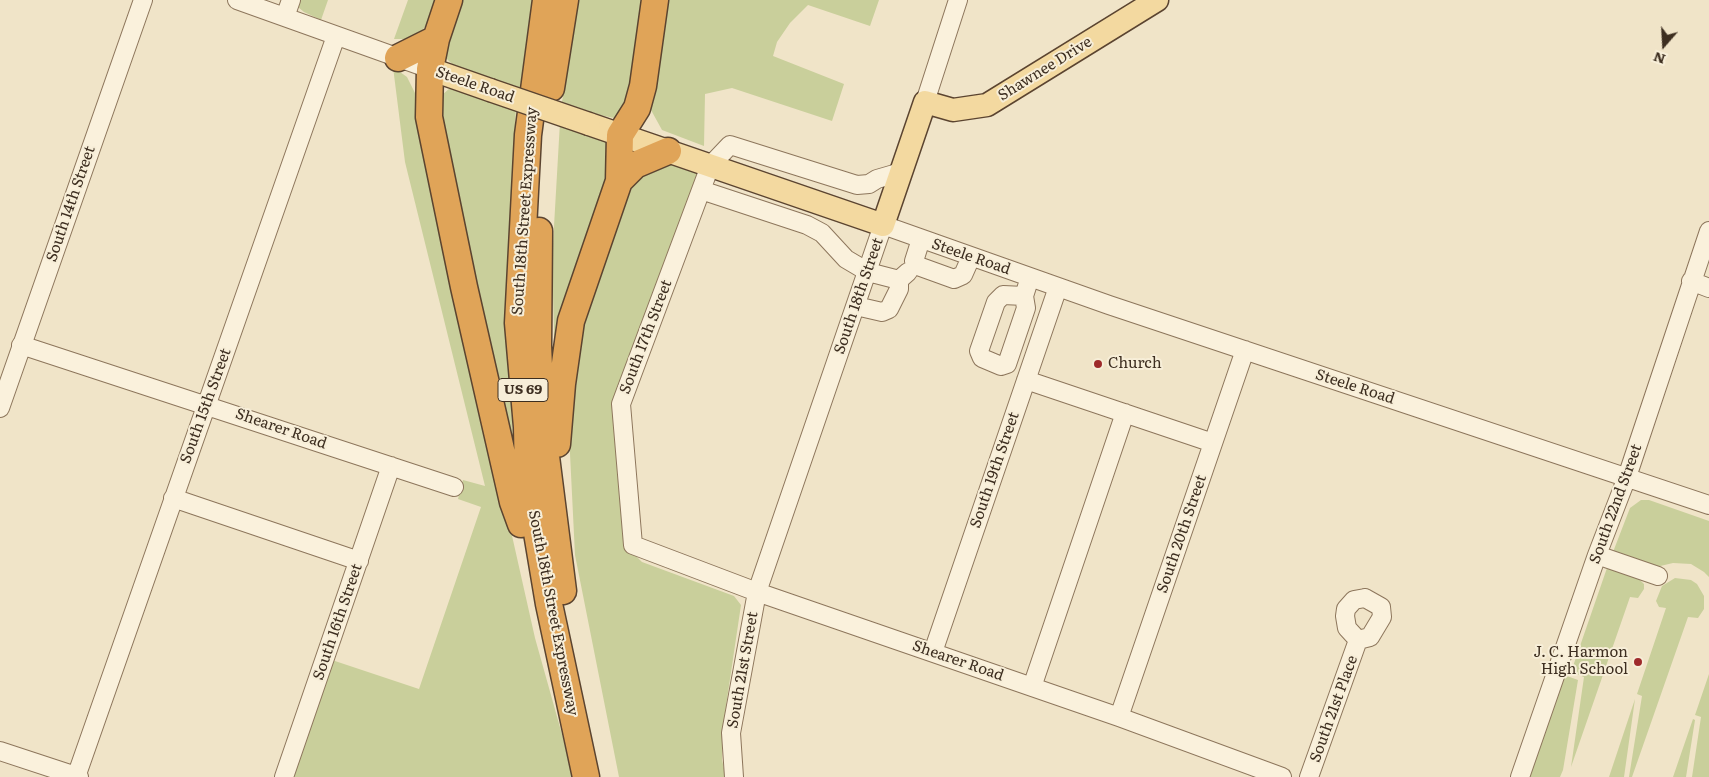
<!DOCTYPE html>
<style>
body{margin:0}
#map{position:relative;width:1709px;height:777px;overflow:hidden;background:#f0e4c8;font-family:Literata,serif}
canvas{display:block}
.north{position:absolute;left:1639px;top:20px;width:50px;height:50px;-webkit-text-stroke:4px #f7eed8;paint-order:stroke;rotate:199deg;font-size:14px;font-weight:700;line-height:20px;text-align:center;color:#3d2e20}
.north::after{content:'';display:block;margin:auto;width:18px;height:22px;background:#3d2e20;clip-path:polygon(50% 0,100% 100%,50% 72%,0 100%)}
</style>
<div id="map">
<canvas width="1709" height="777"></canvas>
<div class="north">N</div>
</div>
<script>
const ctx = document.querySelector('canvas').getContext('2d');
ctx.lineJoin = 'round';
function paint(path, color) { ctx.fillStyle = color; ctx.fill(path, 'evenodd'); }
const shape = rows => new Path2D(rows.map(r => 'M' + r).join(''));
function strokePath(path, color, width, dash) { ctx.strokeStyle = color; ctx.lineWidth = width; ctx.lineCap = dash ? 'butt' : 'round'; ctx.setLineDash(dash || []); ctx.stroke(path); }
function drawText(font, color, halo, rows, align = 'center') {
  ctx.font = font + ' Literata,serif'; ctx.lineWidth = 4; ctx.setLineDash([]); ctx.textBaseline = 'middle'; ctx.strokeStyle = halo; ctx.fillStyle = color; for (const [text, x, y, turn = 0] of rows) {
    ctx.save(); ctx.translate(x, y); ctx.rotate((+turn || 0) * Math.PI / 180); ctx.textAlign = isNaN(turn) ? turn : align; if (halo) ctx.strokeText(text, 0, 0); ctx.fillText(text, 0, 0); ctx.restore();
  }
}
paint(shape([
 [299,0,328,0,321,20,304,12,298,7],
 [408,0,439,0,432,18,420,33,406,39,394,39],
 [457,0,532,0,520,89,452,64,446,58,445,48],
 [578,0,648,0,636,91,619,116,614,118,600,115,562,102],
 [663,0,879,0,870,26,808,5,790,23,777,42,773,56,844,84,832,121,732,88,705,94,704,146,662,130,651,110],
 [393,67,407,77,419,101,475,371,535,638,563,738,572,777,293,777,332,660,419,689,481,507,458,499,463,480,485,486,405,162],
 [456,87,516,107,507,269,509,371,514,454,438,127,442,95,450,88],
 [560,122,606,141,609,146,612,177,555,365,552,261],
 [666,159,701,174,623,382,628,548,642,562,734,596,741,605,723,726,722,760,726,777,619,777,575,555,568,413,580,333,629,185],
 [1641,500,1649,500,1709,521,1709,577,1704,572,1691,564,1673,563,1656,567,1613,552,1630,508],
 [1607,568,1638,578,1644,584,1644,589,1638,598,1630,597,1571,767,1584,677,1571,672],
 [1675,578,1691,580,1697,584,1704,596,1704,609,1698,618,1688,617,1632,777,1629,777,1642,696,1637,694,1666,608,1659,607,1656,601,1662,586],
 [1709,674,1709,777,1692,777,1701,717,1695,715],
 [1564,675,1578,680,1563,770,1560,777,1529,777],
 [1635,699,1624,777,1609,777],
 [1693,719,1695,720,1686,777,1673,777]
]), '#c9cf9b');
const minor = shape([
 [237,0,430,69],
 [285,17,291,0],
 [925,102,958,0],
 [901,172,877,179,869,184,857,185,730,145,710,166,621,404,633,545,757,592,1119,717,1282,777],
 [701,190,807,225,822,233,846,259,868,272,899,280],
 [921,239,914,261,918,266,954,279,963,275,971,257],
 [1691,281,1709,288],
 [1024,296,1003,295,996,302,979,351,982,358,1001,366,1007,364,1026,308,1024,296,1030,277],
 [856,306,882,312,889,309,899,289,899,280,908,272],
 [21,345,454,487],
 [1026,380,1213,443],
 [0,408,143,0],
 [173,498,359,561],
 [1597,555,1658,576],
 [1365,598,1381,607,1382,617,1370,637,1358,640,1347,628,1345,616,1346,609,1354,600,1365,598],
 [933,652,1058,287],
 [1032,687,1125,413],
 [1119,717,1245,350],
 [0,751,79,777],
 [76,777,336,36],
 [284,777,391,466],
 [734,777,731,733,757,592,883,225,1109,305,1709,505],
 [1309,777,1358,640],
 [1520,777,1597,555,1627,477,1709,231]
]);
const major = shape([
 [430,69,490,90],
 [589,124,883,225,925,102,953,110,987,105,1157,0]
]);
const highway = shape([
 [449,0,436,39,430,69,429,117,464,287,513,502,521,524],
 [546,0,528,135,518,323,527,427,528,479,549,604,586,777],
 [398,58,436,39],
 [551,88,565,0],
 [619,181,635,165,668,151],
 [539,231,538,346,542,425,563,591],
 [557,444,562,384,571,321,619,181,620,135,637,108,643,86,655,0]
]);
strokePath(minor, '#8d765c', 20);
strokePath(major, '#5b4430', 25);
strokePath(highway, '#5b4430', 29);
strokePath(minor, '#faf1dc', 18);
strokePath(major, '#f3d9a0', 22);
strokePath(highway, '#e0a458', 26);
const majorBridge = shape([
 [490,90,589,124]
]);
strokePath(majorBridge, '#5b4430', 25, []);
strokePath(majorBridge, '#f3d9a0', 22);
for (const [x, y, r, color] of [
 [1098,364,5,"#9e2a2b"],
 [1638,662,5,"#9e2a2b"]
]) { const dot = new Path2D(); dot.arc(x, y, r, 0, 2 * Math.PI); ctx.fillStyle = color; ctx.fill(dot); strokePath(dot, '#f7eed8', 2); }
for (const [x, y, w] of [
 [523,390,50]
]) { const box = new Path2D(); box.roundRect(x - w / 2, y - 11.5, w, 23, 4); ctx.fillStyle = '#f7eed8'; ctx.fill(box); strokePath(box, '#3d2e20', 1); }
drawText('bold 14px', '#3d2e20', null, [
 ["US 69",523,390]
]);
drawText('15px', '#3d2e20', '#f7eed8', [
 ["Shawnee Drive",1045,69,-32],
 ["Steele Road",475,85,19],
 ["South 14th Street",71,204,-71],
 ["South 18th Street Expressway",525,211,-86],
 ["Steele Road",971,257,19],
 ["South 18th Street",859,296,-71],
 ["South 17th Street",646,337,-69],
 ["Steele Road",1355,387,18],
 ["South 15th Street",206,406,-70],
 ["Shearer Road",281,429,19],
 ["South 19th Street",995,470,-71],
 ["South 22nd Street",1616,504,-70],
 ["South 20th Street",1182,534,-71],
 ["South 18th Street Expressway",553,613,79],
 ["South 16th Street",338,622,-71],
 ["Shearer Road",958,661,19],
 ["South 21st Street",743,670,-80],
 ["South 21st Place",1334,709,-70]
]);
drawText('15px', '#3d2e20', '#f7eed8', [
 ["Church",1108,364],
 ["J. C. Harmon",1628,653,"right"],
 ["High School",1628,670,"right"]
], 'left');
</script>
